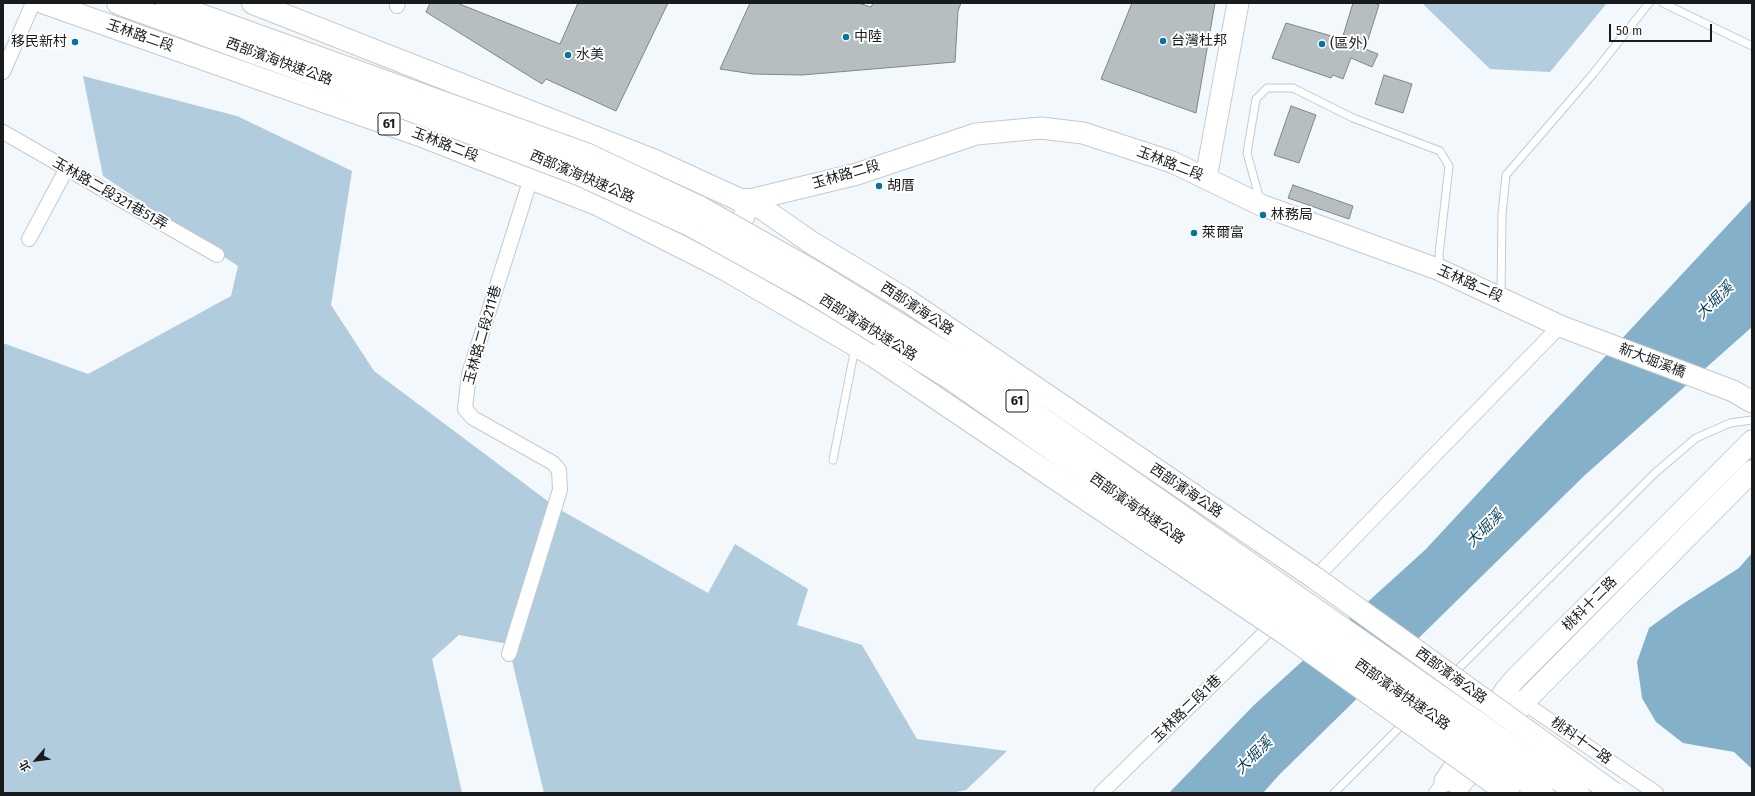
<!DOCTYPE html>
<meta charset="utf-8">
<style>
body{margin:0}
#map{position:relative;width:1755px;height:796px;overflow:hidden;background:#f2f8fc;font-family:"Fira Sans","Noto Sans TC",sans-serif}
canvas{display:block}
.frame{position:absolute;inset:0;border:4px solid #181a1b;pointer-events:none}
.north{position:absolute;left:16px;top:740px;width:40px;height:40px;-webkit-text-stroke:3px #fff;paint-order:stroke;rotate:242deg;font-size:11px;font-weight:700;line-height:16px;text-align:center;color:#181a1b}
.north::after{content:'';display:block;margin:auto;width:14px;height:18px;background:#181a1b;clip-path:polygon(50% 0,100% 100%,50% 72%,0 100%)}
.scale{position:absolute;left:1609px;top:24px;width:103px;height:18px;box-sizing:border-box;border:2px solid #181a1b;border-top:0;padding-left:5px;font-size:12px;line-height:14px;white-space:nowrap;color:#181a1b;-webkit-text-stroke:3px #fff;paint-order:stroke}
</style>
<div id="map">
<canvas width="1755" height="796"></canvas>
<div class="frame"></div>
<div class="north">北</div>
<div class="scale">50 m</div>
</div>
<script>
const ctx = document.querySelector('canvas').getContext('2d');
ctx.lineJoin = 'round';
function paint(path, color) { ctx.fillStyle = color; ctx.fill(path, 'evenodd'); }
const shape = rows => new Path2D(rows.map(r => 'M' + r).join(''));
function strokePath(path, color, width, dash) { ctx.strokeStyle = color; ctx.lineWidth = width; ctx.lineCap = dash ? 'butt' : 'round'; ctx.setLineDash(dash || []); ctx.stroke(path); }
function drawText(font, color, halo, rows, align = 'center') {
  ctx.font = font + ' "Fira Sans","Noto Sans TC",sans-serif'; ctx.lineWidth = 4; ctx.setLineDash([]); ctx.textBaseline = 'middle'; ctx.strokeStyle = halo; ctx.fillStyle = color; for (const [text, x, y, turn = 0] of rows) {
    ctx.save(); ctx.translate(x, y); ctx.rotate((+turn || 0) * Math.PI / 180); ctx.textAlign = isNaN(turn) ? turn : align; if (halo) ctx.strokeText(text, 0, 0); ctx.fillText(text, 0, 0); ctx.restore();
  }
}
paint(shape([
 [1422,3,1607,3,1550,72,1490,69],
 [83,76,237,116,352,171,331,305,374,371,557,508,708,593,735,544,808,589,797,625,862,645,917,739,1007,751,966,790,951,793,544,793,508,644,459,635,432,659,462,793,3,793,3,343,88,374,231,296,238,266,103,176]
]), '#b0ccdd');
paint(shape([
 [1752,199,1752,327,1585,475,1279,775,1263,793,1169,793,1254,705,1425,550],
 [1752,553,1752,769,1734,752,1683,743,1656,722,1642,698,1637,662,1649,628,1678,607,1739,568]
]), '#84b0c9');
const building = shape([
 [430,3,457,3,560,44,578,3,668,3,616,111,546,79,542,84,426,12,430,3],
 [750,3,858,3,871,7,873,3,961,3,958,11,955,62,802,75,753,74,720,69,750,3],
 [1132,3,1215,3,1196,113,1101,79,1132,3],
 [1353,3,1373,3,1379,5,1365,49,1378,54,1372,67,1351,58,1343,79,1333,75,1331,78,1272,58,1286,23,1342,39,1353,3],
 [1384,75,1412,84,1403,113,1375,104,1384,75],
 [1291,106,1316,115,1299,163,1274,155,1291,106],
 [1293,185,1353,206,1349,219,1288,198,1293,185]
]);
paint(building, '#b7bec2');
strokePath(building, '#7f8588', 1);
const lane = shape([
 [1663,3,1752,46],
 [1260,200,1247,153,1256,99,1267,88,1293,88,1353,118,1440,151,1449,166,1439,254,1440,267],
 [1501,296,1502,214,1506,175,1593,74,1649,3],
 [833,460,855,348],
 [1453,674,1655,473,1696,438,1730,423,1752,420],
 [1334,793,1405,722]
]);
const street = shape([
 [397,6,398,3],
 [3,72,33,3],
 [3,132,217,255],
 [29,239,67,168],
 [1315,578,1560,326],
 [509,654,560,490,559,470,553,463,473,418,465,409,469,374,531,178],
 [1517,698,1656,793],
 [1101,793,1273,625],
 [1436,793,1445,781]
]);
const secondary = shape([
 [1206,178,1238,3],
 [733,245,750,200,857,174,976,134,1041,128,1083,133,1172,162,1261,205,1440,270,1560,326,1733,391,1752,402],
 [1445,781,1505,691,1515,679,1752,441],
 [1459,786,1524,702,1752,471]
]);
const primary = shape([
 [45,3,425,137,597,204,723,268,874,356],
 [253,3,655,161,740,200,750,200,812,243,908,301]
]);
const highway = shape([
 [118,3,405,108],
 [167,3,411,91]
]);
strokePath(lane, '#c4cace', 9);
strokePath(street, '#c4cace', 16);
strokePath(secondary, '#c4cace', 23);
strokePath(primary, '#c4cace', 24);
strokePath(highway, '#c4cace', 24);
strokePath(lane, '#fff', 7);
strokePath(street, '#fff', 14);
strokePath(secondary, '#fff', 21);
strokePath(primary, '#fff', 22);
strokePath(highway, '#fff', 22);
const primaryBridge = shape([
 [908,301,1315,578,1613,793],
 [874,356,1289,636,1508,793]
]);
const highwayBridge = shape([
 [411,91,586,154,701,208,816,273,965,365,1578,793],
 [405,108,581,175,690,225,809,291,953,380,1542,793]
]);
strokePath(primaryBridge, '#c4cace', 24, []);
strokePath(highwayBridge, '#c4cace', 24, []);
strokePath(primaryBridge, '#fff', 22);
strokePath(highwayBridge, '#fff', 22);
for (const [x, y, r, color] of [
 [846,37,4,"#07739e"],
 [1163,41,4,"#07739e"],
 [75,42,4,"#07739e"],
 [1322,44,4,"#07739e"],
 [568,55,4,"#07739e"],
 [879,186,4,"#07739e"],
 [1263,215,4,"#07739e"],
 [1194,233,4,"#07739e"]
]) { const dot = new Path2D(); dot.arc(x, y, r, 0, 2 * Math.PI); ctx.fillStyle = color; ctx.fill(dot); strokePath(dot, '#fff', 1.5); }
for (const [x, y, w] of [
 [389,124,22],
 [1017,401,22]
]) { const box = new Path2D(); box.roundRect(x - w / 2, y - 11, w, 22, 3); ctx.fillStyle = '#fff'; ctx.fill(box); strokePath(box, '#181a1b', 1); }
drawText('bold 13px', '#181a1b', null, [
 ["61",389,124],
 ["61",1017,401]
]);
drawText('14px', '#181a1b', '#fff', [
 ["玉林路二段",140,36,19],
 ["西部濱海快速公路",279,62,20],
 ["玉林路二段",445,145,21],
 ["玉林路二段",1170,164,21],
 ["玉林路二段",846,175,-16],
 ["西部濱海快速公路",582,177,23],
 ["玉林路二段321巷51弄",110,194,30],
 ["玉林路二段",1470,284,24],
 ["西部濱海公路",917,309,33],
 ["西部濱海快速公路",868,328,32],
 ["玉林路二段211巷",483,335,-74],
 ["新大堀溪橋",1652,361,21],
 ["西部濱海公路",1186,491,34],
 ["西部濱海快速公路",1137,509,35],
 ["桃科十二路",1590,604,-45],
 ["西部濱海公路",1451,676,36],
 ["西部濱海快速公路",1402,695,35],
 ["玉林路二段1巷",1187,709,-44],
 ["桃科十一路",1581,741,35]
]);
drawText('14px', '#181a1b', '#fff', [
 ["中陸",854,37],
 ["台灣杜邦",1171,41],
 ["移民新村",67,42,"right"],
 ["(區外)",1330,44],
 ["水美",576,55],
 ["胡厝",887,186],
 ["林務局",1271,215],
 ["萊爾富",1202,233]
], 'left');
drawText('italic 15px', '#023e58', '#fff', [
 ["大堀溪",1715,301,-45],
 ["大堀溪",1485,529,-45],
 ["大堀溪",1254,756,-45]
]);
</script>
